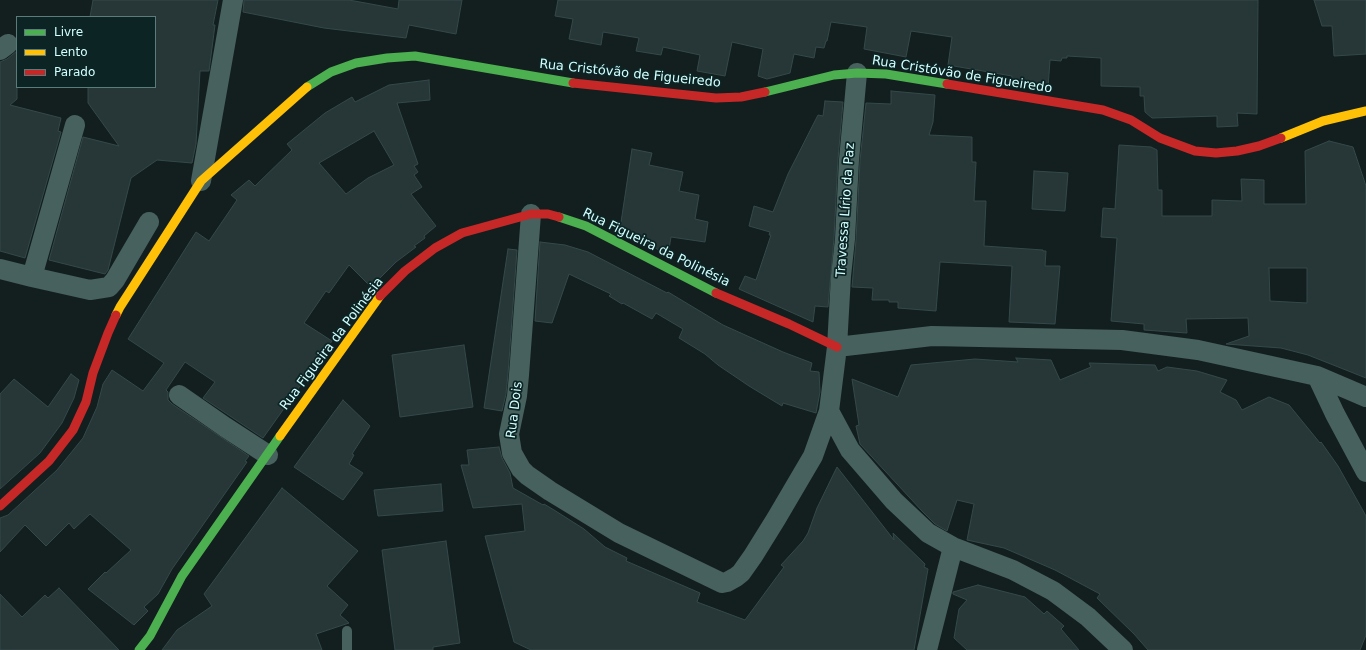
<!DOCTYPE html>
<meta charset="utf-8">
<style>
body{margin:0}
#map{position:relative;width:1366px;height:650px;overflow:hidden;background:#131f1f;font-family:"DejaVu Sans",sans-serif}
canvas{display:block}
.legend{position:absolute;left:16px;top:16px;width:140px;height:72px;box-sizing:border-box;background:#0d2425;border:1px solid #5c7c7c;margin:0;padding:5px 7px;list-style:none;font-size:12px;color:#d2ffff}
.legend li{display:flex;align-items:center;gap:8px;height:20px}
.legend b{width:20px;border:1px solid #5c7c7c}
</style>
<div id="map">
<canvas width="1366" height="650"></canvas>
<ul class="legend">
<li><b style="height:5px;background:#4caf50"></b>Livre</li>
<li><b style="height:5px;background:#ffc107"></b>Lento</li>
<li><b style="height:5px;background:#c62828"></b>Parado</li>
</ul>
</div>
<script>
const ctx = document.querySelector('canvas').getContext('2d');
ctx.lineJoin = 'round';
function paint(path, color) { ctx.fillStyle = color; ctx.fill(path, 'evenodd'); }
const shape = rows => new Path2D(rows.map(r => 'M' + r).join(''));
function strokePath(path, color, width, dash) { ctx.strokeStyle = color; ctx.lineWidth = width; ctx.lineCap = dash ? 'butt' : 'round'; ctx.setLineDash(dash || []); ctx.stroke(path); }
function drawText(font, color, halo, rows, align = 'center') {
  ctx.font = font + ' "DejaVu Sans",sans-serif'; ctx.lineWidth = 3.5; ctx.setLineDash([]); ctx.textBaseline = 'middle'; ctx.strokeStyle = halo; ctx.fillStyle = color; for (const [text, x, y, turn = 0] of rows) {
    ctx.save(); ctx.translate(x, y); ctx.rotate((+turn || 0) * Math.PI / 180); ctx.textAlign = isNaN(turn) ? turn : align; if (halo) ctx.strokeText(text, 0, 0); ctx.fillText(text, 0, 0); ctx.restore();
  }
}
const building = shape([
 [93,0,218,0,213,25,215,25,209,71,200,71,196,144,192,163,157,160,131,178,108,270,105,274,49,260,83,137,119,146,88,103,88,87,155,87,155,17,90,17,93,0],
 [244,0,349,0,398,9,399,0,462,0,456,34,409,25,406,38,324,28,243,12,244,0],
 [558,0,1258,0,1257,114,1237,113,1238,126,1217,127,1217,116,1152,118,1145,112,1144,96,1140,96,1140,87,1101,86,1101,58,1067,56,1067,58,1062,58,1061,61,1050,60,1048,88,1011,82,1012,76,948,65,952,37,911,31,906,57,864,49,867,27,831,22,827,41,826,41,824,48,816,47,814,58,794,54,790,73,767,79,758,76,763,49,732,42,725,76,697,71,700,55,663,47,661,55,636,51,639,38,603,32,601,45,569,39,573,19,555,16,558,0],
 [1314,0,1366,0,1366,54,1334,56,1332,26,1322,26,1314,0],
 [17,51,17,99,10,105,61,118,58,131,61,132,25,258,0,251,0,62,7,59,17,51],
 [429,80,430,100,397,103,418,164,414,166,418,172,414,175,422,187,411,194,436,226,424,236,425,238,414,246,416,247,396,262,371,287,349,265,329,293,326,291,304,323,332,341,263,438,203,398,215,382,185,362,166,390,168,392,168,400,172,404,249,456,245,461,247,462,172,569,158,594,144,607,148,611,134,625,88,589,105,572,106,573,131,550,90,514,74,529,69,523,46,546,25,525,0,552,0,518,8,515,57,470,83,438,97,407,103,384,112,370,143,391,164,363,128,339,196,232,209,241,237,200,231,195,249,180,255,186,292,150,287,144,325,113,352,97,355,102,389,85,429,80],
 [374,131,394,165,368,178,346,194,319,163,374,131],
 [891,91,935,95,933,122,929,135,972,137,972,162,976,162,974,201,986,201,984,246,1043,250,1043,251,1046,251,1045,266,1060,266,1055,324,1009,322,1012,266,940,262,936,311,898,308,898,302,889,302,889,300,872,300,873,288,852,287,856,240,860,161,866,103,891,104,891,91],
 [825,101,843,102,838,159,834,238,828,307,815,306,813,322,739,289,745,276,756,280,771,235,769,235,770,232,749,226,754,206,773,212,788,174,818,115,823,116,825,101],
 [1329,141,1353,147,1366,186,1366,378,1308,355,1281,348,1226,344,1249,336,1248,318,1186,319,1187,333,1144,330,1144,324,1111,321,1117,238,1101,237,1103,208,1115,209,1119,145,1151,147,1157,150,1158,190,1162,190,1162,216,1212,216,1212,200,1242,201,1241,179,1264,180,1264,204,1306,204,1305,151,1329,141],
 [1269,268,1307,268,1307,303,1270,301,1269,268],
 [632,149,652,153,649,165,683,172,679,191,699,195,695,219,708,222,705,242,671,237,668,255,648,244,648,243,620,229,632,149],
 [1034,171,1068,173,1065,211,1032,209,1034,171],
 [540,242,565,245,588,252,667,293,668,292,723,325,783,352,812,363,810,371,819,372,820,392,816,413,783,403,782,406,749,386,718,365,705,354,679,338,683,329,656,313,652,319,623,303,622,304,609,296,611,294,569,274,552,323,535,321,540,242],
 [508,249,517,250,508,374,506,394,502,411,484,408,508,249],
 [464,345,473,407,400,417,392,355,464,345],
 [1016,358,1051,360,1060,380,1091,367,1089,363,1155,365,1158,371,1167,367,1197,371,1227,380,1220,392,1236,400,1242,410,1269,397,1289,405,1320,443,1321,442,1338,466,1366,516,1366,635,1360,650,1148,650,1134,634,1097,598,1100,594,1055,570,1004,548,967,540,974,504,957,500,947,531,935,524,922,511,860,444,856,426,859,425,852,379,898,397,911,365,975,359,1018,362,1016,358],
 [71,374,79,380,74,398,62,423,40,453,0,489,0,394,14,379,48,407,71,374],
 [343,400,370,426,352,454,354,455,349,464,363,473,343,500,294,467,343,400],
 [499,447,502,458,510,473,513,488,543,505,544,504,554,510,584,529,605,547,627,558,626,561,700,593,697,602,745,620,784,567,781,565,803,541,808,533,817,508,837,467,894,540,893,533,925,564,924,567,928,569,914,650,531,650,514,642,485,536,525,531,522,504,473,508,461,465,469,465,467,450,499,447],
 [441,484,443,511,378,516,374,490,441,484],
 [282,488,358,551,327,586,348,605,340,615,349,623,316,634,322,650,162,650,177,630,212,606,204,594,282,488],
 [446,541,460,643,433,647,433,650,395,650,382,550,446,541],
 [978,585,1025,597,1044,614,1047,611,1064,626,1061,629,1079,650,967,650,954,638,959,609,967,600,953,594,953,592,978,585],
 [59,588,119,650,0,650,0,594,22,617,45,595,48,598,59,588]
]);
paint(building, '#273738');
strokePath(building, '#34494a', 1);
strokePath(shape([
 [347,650,347,631]
]), '#47615f', 10);
strokePath(shape([
 [0,50,8,44],
 [857,73,849,160,845,239,841,276,837,347,829,411,850,450,894,501,928,533,953,547,1013,570,1053,591,1088,617,1123,650],
 [201,181,233,0],
 [531,214,519,375,517,396,509,434,512,453,521,469,527,475,550,491,619,533,722,583,727,582,736,577,741,573,753,556,776,519,813,456,829,411],
 [0,269,32,277,90,290,109,287,115,280,149,222],
 [32,277,75,125],
 [837,347,932,336,1122,340,1198,350,1317,376,1366,397],
 [1317,376,1335,414,1366,472],
 [179,395,225,427,268,455],
 [927,650,953,547]
]), '#47615f', 20);
strokePath(shape([
 [307,87,331,72,356,63,387,58,415,56,573,83],
 [765,92,834,75,857,73,886,74,947,84],
 [559,217,586,226,716,293],
 [139,650,150,636,182,576,280,436]
]), '#4caf50', 9);
strokePath(shape([
 [1281,138,1323,121,1366,111],
 [116,315,120,307,201,181,307,87],
 [280,436,380,296]
]), '#ffc107', 9);
strokePath(shape([
 [573,83,716,98,741,97,765,92],
 [947,84,1103,110,1131,120,1160,138,1195,151,1216,153,1237,151,1259,146,1281,138],
 [716,293,789,324,837,347],
 [380,296,405,271,435,248,462,233,531,214,548,214,559,217],
 [0,506,49,461,73,430,86,402,93,373,108,333,116,315]
]), '#c62828', 9);
drawText('13px', '#d2ffff', '#0d2425', [
 ["Rua Cristóvão de Figueiredo",630,74,6],
 ["Rua Cristóvão de Figueiredo",962,75,9],
 ["Travessa Lírio da Paz",846,210,-86],
 ["Rua Figueira da Polinésia",656,248,26],
 ["Rua Figueira da Polinésia",332,344,-53],
 ["Rua Dois",515,410,-83]
]);
</script>
